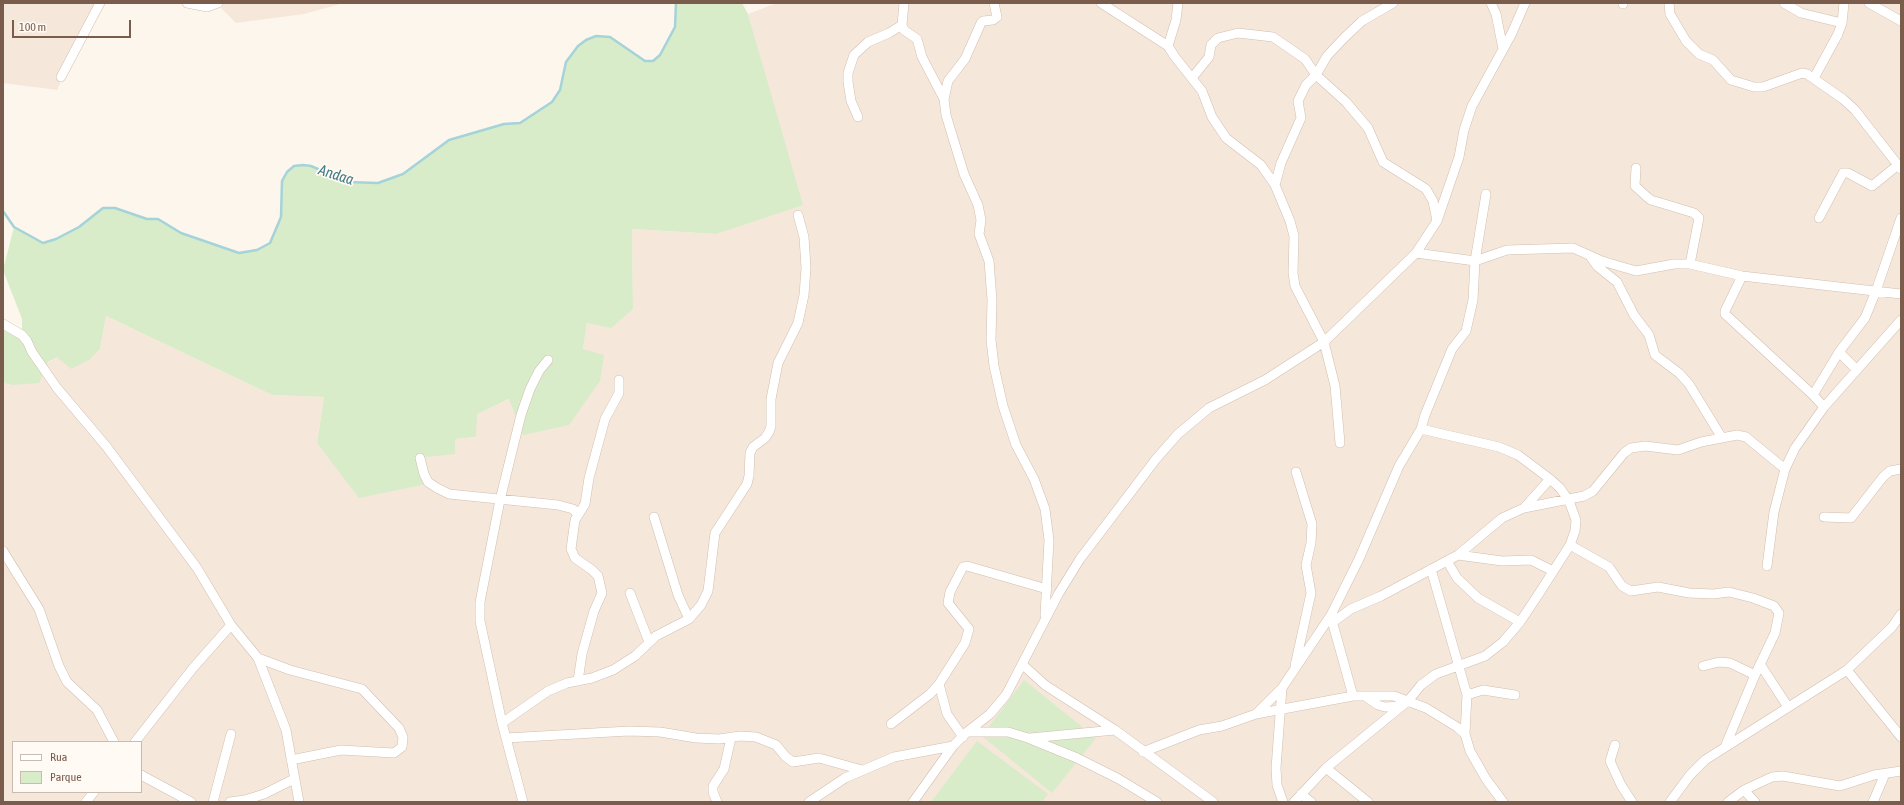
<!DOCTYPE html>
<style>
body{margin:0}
#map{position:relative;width:1904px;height:805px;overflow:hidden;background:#fdf6ec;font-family:"Asap Condensed",sans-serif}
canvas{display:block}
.frame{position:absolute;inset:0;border:4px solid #7a5c4d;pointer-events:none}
.legend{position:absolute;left:12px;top:741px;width:130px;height:52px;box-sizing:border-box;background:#fffaf3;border:1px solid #cabbb1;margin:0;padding:5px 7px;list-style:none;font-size:12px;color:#7a5c4d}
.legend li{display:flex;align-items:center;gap:8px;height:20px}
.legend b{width:20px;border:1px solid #cabbb1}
.scale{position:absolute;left:12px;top:20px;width:119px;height:18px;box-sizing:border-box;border:2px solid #7a5c4d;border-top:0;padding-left:5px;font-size:12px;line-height:14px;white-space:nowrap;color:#7a5c4d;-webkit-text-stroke:3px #fffaf3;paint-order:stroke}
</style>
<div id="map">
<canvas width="1904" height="805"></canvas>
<div class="frame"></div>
<ul class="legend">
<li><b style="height:5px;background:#fff"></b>Rua</li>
<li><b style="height:11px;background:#d8ecc9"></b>Parque</li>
</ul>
<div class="scale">100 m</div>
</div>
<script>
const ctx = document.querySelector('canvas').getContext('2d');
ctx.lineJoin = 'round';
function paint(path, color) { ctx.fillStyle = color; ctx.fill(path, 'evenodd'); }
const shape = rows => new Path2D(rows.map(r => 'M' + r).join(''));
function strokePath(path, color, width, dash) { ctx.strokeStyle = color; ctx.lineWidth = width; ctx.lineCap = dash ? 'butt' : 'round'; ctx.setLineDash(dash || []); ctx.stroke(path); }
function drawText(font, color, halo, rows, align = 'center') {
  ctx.font = font + ' "Asap Condensed",sans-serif'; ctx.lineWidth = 3.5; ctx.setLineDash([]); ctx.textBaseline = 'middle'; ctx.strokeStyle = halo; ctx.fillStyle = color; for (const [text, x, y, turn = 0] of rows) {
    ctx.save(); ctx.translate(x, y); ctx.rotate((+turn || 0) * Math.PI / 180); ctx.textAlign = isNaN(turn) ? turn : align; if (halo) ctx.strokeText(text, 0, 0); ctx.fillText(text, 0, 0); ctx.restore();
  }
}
paint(shape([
 [3,3,99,3,57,90,3,83],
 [344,3,304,14,236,23,217,4],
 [777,3,1901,3,1901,802,3,802,3,383,12,385,57,357,100,349,106,316,272,395,324,397,317,443,424,457,455,439,476,437,476,414,510,399,583,349,587,323,633,309,632,229,716,234,779,130,748,14],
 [13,742,141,742,141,792,13,792]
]), '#f5e8da');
paint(shape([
 [676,3,742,3,748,14,803,205,716,234,632,229,633,309,611,328,587,323,583,349,604,355,600,381,569,425,523,435,509,399,477,414,476,437,455,439,455,454,425,457,427,484,359,498,317,443,324,397,272,395,106,316,100,349,89,360,71,369,57,357,48,362,39,383,12,385,3,383,3,324,22,334,22,319,3,270,14,227,43,243,56,239,79,227,103,208,115,208,147,219,158,219,181,233,239,253,257,250,270,243,281,217,282,181,287,172,294,166,303,165,311,166,348,182,378,183,403,174,446,141,504,124,520,123,552,102,560,90,566,62,578,46,586,40,596,36,610,37,645,61,653,61,660,55,675,27],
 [1024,680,1096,738,1052,793,982,736],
 [977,741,1048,794,1042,802,931,802]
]), '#d8ecc9');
strokePath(shape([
 [3,211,14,227,43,243,56,239,79,227,103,208,115,208,147,219,158,219,181,233,239,253,257,250,270,243,281,217,282,181,287,172,294,166,303,165,311,166,348,182,378,183,403,174,449,140,504,124,520,123,552,102,560,90,566,62,578,46,586,40,596,36,610,37,645,61,653,61,660,55,675,27,676,3]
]), '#a5d3da', 2.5);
const street = shape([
 [187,3,207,7,218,3],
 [904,3,902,25,904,30,917,39,922,57,944,99],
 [994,3,997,17,993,20,983,21,981,23,965,59,948,81,944,99,946,115,964,174,978,205,981,220,979,234,989,261,992,300,991,340,994,366,1003,406,1016,445,1034,479,1045,509,1049,540,1045,615],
 [1101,3,1168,46,1175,57,1202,91,1212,117,1226,138,1261,165,1275,185,1290,221,1294,236,1293,273,1295,286,1324,342,1335,386,1340,443],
 [1491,3,1496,14,1503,49],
 [1669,3,1670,14,1686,41,1699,54,1713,60,1731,80,1754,87,1763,87,1802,73,1807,74,1843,99,1855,110,1901,169],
 [1784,3,1801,13,1842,23],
 [1869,3,1901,21],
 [1623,4,1623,3],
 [1168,46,1176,20,1178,3],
 [61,77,100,3],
 [1192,78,1209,57,1211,45,1218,38,1238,33,1273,37,1305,59,1316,75,1346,102,1368,128,1383,162,1426,189,1433,201,1437,221],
 [1814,78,1838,34,1842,23,1844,3],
 [858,117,851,101,848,82,848,73,854,55,868,42,889,33,902,25],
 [1636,168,1635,186,1646,196,1651,200,1694,213,1699,218,1690,264],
 [1275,185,1281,163,1301,118,1298,101,1306,85,1316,75,1327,56,1344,38,1362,21,1393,3],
 [1819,218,1843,173,1848,173,1872,186,1898,165],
 [1416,253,1437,221,1459,157,1464,130,1472,106,1512,33,1525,3],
 [1590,256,1597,266,1617,282,1634,315,1649,335,1655,355,1679,373,1689,384,1722,438],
 [1742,276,1725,311,1725,314,1813,395],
 [3,324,22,335,27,341,32,352,57,388,106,446,197,568,231,625,258,658,286,730,299,802],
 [1839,352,1857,370],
 [1824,407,1813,395,1839,352,1865,318,1876,291,1901,218],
 [420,458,424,474,428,482,437,488,449,494,558,505,573,509,578,514],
 [1524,508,1550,479],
 [654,517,678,595,689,619],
 [1824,517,1851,518,1883,477,1890,471,1901,469],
 [1570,545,1609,567,1622,586,1631,591,1658,587,1689,593,1713,594,1729,592,1753,598,1774,606,1779,613,1775,633,1755,675],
 [3,551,39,609,59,666,67,682,97,710,114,742],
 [1458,555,1502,561,1531,560,1553,571],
 [1447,561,1457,578,1478,598,1520,622],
 [1767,566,1774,512,1785,469,1795,448,1824,407,1901,320],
 [1431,569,1467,695,1465,734],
 [630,593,649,642],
 [1331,617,1353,696],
 [1333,622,1351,609,1381,596,1458,555,1502,518,1524,508,1584,496,1593,491,1624,453,1631,448,1645,446,1678,450,1701,442,1737,435,1746,437,1785,469],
 [258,658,290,670,362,689,399,728,403,737,402,747,394,753,341,750,291,760],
 [1760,664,1788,707],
 [1023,665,1045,685,1115,730,1213,802],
 [1295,666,1311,593,1306,565,1311,543,1312,524,1296,472],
 [1703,666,1719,662,1730,663,1755,675,1725,747],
 [1847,670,1901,737],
 [578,681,582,654,594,611,602,593,598,576,592,570,575,558,571,549,575,520,585,504,589,478,605,419,619,393,619,380],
 [939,684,947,714,963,737],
 [1282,688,1276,768,1277,785,1283,802],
 [1467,695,1483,690,1515,695],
 [1365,696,1378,705,1385,707,1400,706],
 [1256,714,1353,696,1394,696,1426,708,1457,727,1465,734,1470,751,1486,779,1503,802],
 [502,723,548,691,567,683,592,678,613,670,635,656,656,636,689,619,701,605,708,591,715,533,747,484,749,476,750,453,753,447,765,438,769,432,771,426,771,399,778,363,798,323,804,295,806,268,804,237,798,215],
 [891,724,930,694,939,684,965,643,969,629,948,603,950,592,963,567,967,566,1047,589],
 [967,732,1008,732,1028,738,1077,758,1117,778,1157,802],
 [506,738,629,731,660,732,696,738,719,739,740,736,756,737,776,745,786,757,793,762,819,758,862,770],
 [1030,738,1115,730],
 [135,742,193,668,231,625],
 [1615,745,1610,761,1621,785,1632,802],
 [1143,752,1199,730,1222,726,1256,714,1282,688,1331,615,1359,559,1399,466,1421,429,1425,415,1452,349,1466,331,1473,300,1475,261,1486,194],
 [1326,768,1368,802],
 [141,775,191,802],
 [1744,790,1755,802],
 [1301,794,1311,802],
 [86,802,94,792],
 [213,802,231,734],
 [230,802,245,800,264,794,294,779],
 [523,802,502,723,480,621,480,602,500,500,521,415,530,389,539,371,548,360],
 [717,802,713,792,713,786,724,769,731,738],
 [809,802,845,778,894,757,953,746],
 [913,802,953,746,967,732,990,714,1006,695,1059,593,1080,559,1156,459,1178,434,1209,408,1265,380,1324,342,1416,253,1475,261,1507,250,1573,248,1602,261,1636,271,1674,264,1690,264,1742,276,1901,294],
 [1294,802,1326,768,1408,701,1421,685,1436,674,1485,656,1503,642,1520,622,1538,595,1570,545,1575,531,1576,520,1569,501,1560,488,1550,479,1518,455,1499,447,1421,429],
 [1670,802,1690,775,1705,760,1847,670,1892,627,1901,614],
 [1728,802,1744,790,1772,777,1783,776,1840,786,1874,775,1901,771],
 [1873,802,1885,774]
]);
strokePath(street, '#d1beb0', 10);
strokePath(street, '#fff', 9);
drawText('italic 15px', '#437c86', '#fffaf3', [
 ["Andaa",336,175,18]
]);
</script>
